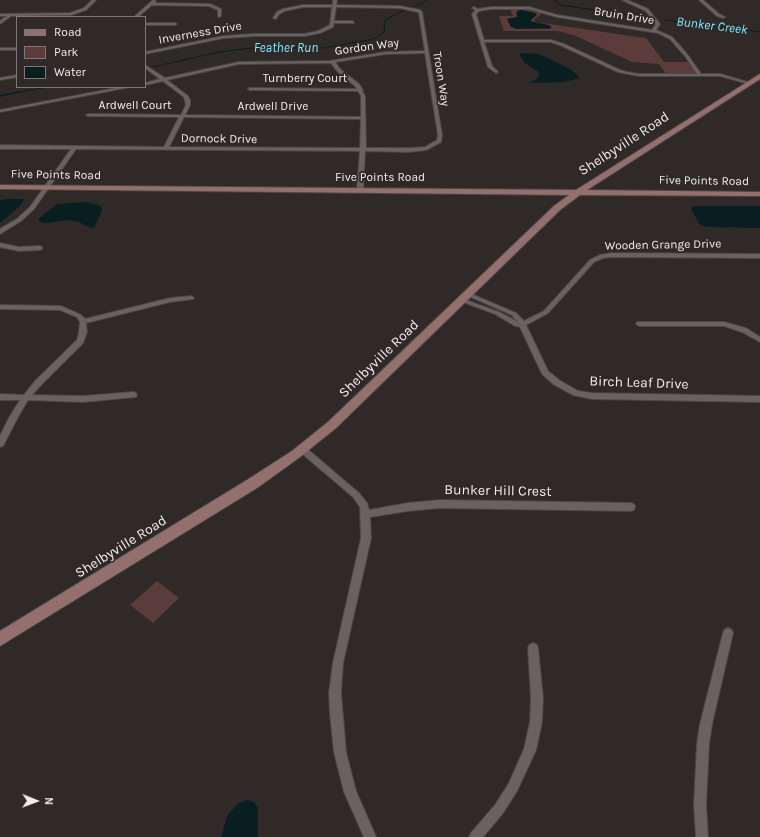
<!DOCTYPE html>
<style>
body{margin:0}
#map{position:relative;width:760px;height:837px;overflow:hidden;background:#2f2928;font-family:Karla,sans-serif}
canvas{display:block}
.legend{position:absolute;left:16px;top:16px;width:130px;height:72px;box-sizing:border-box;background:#2f2928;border:1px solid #7d7777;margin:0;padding:5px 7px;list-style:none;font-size:12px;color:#f2eded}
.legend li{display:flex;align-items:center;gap:8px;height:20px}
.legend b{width:20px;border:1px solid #7d7777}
.north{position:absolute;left:16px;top:781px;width:40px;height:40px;-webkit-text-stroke:3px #2f2928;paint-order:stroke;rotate:91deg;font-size:11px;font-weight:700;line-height:16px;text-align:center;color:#f2eded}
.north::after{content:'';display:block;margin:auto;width:14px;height:18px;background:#f2eded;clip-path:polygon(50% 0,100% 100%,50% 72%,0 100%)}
</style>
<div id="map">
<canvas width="760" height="837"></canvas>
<ul class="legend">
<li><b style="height:5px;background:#936f6d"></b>Road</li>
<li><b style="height:11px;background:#5b3c3a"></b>Park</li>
<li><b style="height:11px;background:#081e21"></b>Water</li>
</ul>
<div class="north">N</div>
</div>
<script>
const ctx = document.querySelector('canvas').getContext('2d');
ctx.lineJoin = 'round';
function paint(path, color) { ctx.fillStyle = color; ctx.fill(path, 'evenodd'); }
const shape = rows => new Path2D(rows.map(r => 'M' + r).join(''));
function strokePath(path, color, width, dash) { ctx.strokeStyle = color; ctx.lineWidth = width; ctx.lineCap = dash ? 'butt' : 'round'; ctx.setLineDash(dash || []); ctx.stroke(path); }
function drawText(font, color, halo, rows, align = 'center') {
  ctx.font = font + ' Karla,sans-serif'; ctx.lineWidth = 3.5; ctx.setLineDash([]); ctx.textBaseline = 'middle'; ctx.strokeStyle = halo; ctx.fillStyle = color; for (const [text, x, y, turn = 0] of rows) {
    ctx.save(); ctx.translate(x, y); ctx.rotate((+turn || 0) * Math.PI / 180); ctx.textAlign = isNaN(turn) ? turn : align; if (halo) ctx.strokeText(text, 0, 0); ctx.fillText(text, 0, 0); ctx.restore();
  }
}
paint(shape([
 [510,9,531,9,543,13,534,19,536,22,645,38,647,39,664,62,688,62,696,73,666,74,659,64,632,62,576,36,558,31,504,31,499,16,513,16],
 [521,10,535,12,537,15,530,20,530,21,551,28,549,29,513,28,510,26,509,18,517,17,516,13],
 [157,581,179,598,153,623,130,605]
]), '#5b3c3a');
paint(shape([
 [521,10,537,14,530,21,549,25,552,28,517,29,511,27,507,19,517,17,517,11],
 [522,53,539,54,570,69,580,78,564,82,530,83,539,77,539,72,525,63,519,54],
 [7,199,24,199,21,205,0,223,0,200],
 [88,202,101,206,102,210,97,222,93,228,86,226,79,222,68,220,47,223,41,222,38,219,57,204],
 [693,206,760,206,760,228,708,227,700,225,691,209],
 [247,800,254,802,258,808,258,837,221,837,228,814,239,803]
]), '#081e21');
strokePath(shape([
 [554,0,560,5,644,17],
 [415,6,428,0],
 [664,20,760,32],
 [153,67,219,52,251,48,324,48,374,39,384,32,385,20,404,10],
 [14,93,48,87]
]), '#081e21', 1);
strokePath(shape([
 [0,96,19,92]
]), '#081e21', 1.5);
const street = shape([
 [92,0,96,0,86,10,71,15,11,16,0,24,0,21,7,16,0,16,0,14,70,13,84,8,92,0],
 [153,0,156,1,154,3,210,4,221,9,221,16,218,17,218,10,209,6,152,5,138,17,134,17,153,0],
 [333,0,337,0,336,5,400,6,420,10,422,12,442,135,441,142,426,150,409,152,365,151,363,190,360,192,357,190,360,151,76,149,34,209,21,221,0,234,0,229,17,219,30,207,71,149,0,149,0,145,164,147,179,117,88,116,86,115,88,114,181,115,186,105,184,97,163,81,145,85,145,83,160,79,145,68,145,65,165,78,239,62,329,61,386,52,425,51,419,13,418,12,400,8,336,7,334,21,353,21,354,23,334,23,333,27,320,33,304,36,254,36,224,38,145,54,145,52,224,36,254,34,304,34,318,31,330,25,332,7,303,7,285,11,279,14,276,19,273,18,277,12,283,9,303,5,333,5,333,0],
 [425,53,438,135,437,140,425,147,409,148,366,148,365,96,362,91,363,90,359,84,340,69,335,62,386,54,425,53],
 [331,63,337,71,355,86,357,89,250,88,248,89,250,90,358,91,361,96,361,117,185,115,190,105,190,100,188,96,167,80,239,64,331,63],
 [184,117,361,119,360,148,169,147,184,117],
 [622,0,627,0,648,9,660,24,656,30,672,37,687,54,701,74,720,74,751,83,749,84,720,76,639,76,618,72,562,46,551,42,484,42,492,66,498,72,496,73,488,67,472,14,476,10,472,8,474,7,478,9,491,7,529,7,557,15,652,30,656,24,646,11,622,0],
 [491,9,529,9,557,17,658,33,670,39,685,56,697,74,639,74,627,72,620,70,564,44,551,40,484,40,476,14,479,11,491,9],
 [699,0,703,0,719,14,725,17,723,18,717,16,699,0],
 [145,23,175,23,177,24,175,25,145,25,145,23],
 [0,48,17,48,17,50,0,50,0,48],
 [17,75,17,77,0,80,0,78,17,75],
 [121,87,130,87,0,112,0,110,121,87],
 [0,243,19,247,40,246,43,248,40,250,19,251,0,247,0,243],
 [612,253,760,254,760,258,612,257,603,258,594,262,548,313,526,325,548,371,559,380,578,391,592,393,760,396,760,402,592,399,573,395,553,384,542,374,520,327,515,326,495,314,458,300,459,299,463,299,499,312,518,322,512,315,464,294,465,293,469,293,516,313,524,321,544,311,590,260,600,255,612,253],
 [191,296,194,298,193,299,170,302,86,323,87,332,83,343,41,385,32,395,83,396,133,392,136,393,137,395,136,397,83,402,28,400,18,417,3,446,0,447,0,436,10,416,20,400,0,400,0,394,24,395,35,381,77,340,79,332,80,322,77,317,60,310,0,309,0,305,61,306,81,315,85,319,170,298,191,296],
 [637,322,724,322,746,328,760,337,760,342,742,332,724,326,639,326,636,324,637,322],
 [302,446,305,447,359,493,367,503,369,510,408,503,440,500,631,503,634,504,635,507,634,510,631,511,440,508,408,511,370,517,371,538,343,663,341,693,346,752,356,791,376,837,364,837,344,792,334,752,330,714,329,693,333,663,361,538,360,507,353,497,299,451,298,449,299,447,302,446],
 [728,628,732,630,733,633,712,724,709,744,706,805,708,837,696,837,694,805,697,744,700,724,723,633,724,630,728,628],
 [533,643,537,645,538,648,543,698,542,722,536,750,517,791,503,813,483,837,469,837,471,833,495,805,509,783,524,749,530,722,531,698,528,648,529,645,533,643]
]);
const secondary = shape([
 [760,74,760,79,587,190,760,192,760,196,580,195,560,210,336,428,300,457,257,488,0,646,0,631,247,480,292,451,328,422,554,206,569,195,0,189,0,185,576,190,760,74]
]);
strokePath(street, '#4c4646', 2);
strokePath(secondary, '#4c4646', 2);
paint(street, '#6a6261');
paint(secondary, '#936f6d');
drawText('12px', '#f2eded', '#2f2928', [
 ["Bruin Drive",624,16,9],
 ["Inverness Drive",200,33,-10],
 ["Gordon Way",367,47,-8],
 ["Turnberry Court",305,79],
 ["Troon Way",441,79,81],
 ["Ardwell Court",135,106],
 ["Ardwell Drive",273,107],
 ["Dornock Drive",219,139,1],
 ["Five Points Road",56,175,1],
 ["Five Points Road",380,178],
 ["Five Points Road",704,181,1],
 ["Wooden Grange Drive",663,245,-1]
]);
drawText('italic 13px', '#80eaf9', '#2f2928', [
 ["Bunker Creek",712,26,7],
 ["Feather Run",286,48]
]);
drawText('14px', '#f2eded', '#2f2928', [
 ["Shelbyville Road",624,144,-33],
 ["Shelbyville Road",379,359,-44],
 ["Birch Leaf Drive",639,383,2],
 ["Bunker Hill Crest",498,491,1],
 ["Shelbyville Road",121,547,-32]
]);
</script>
